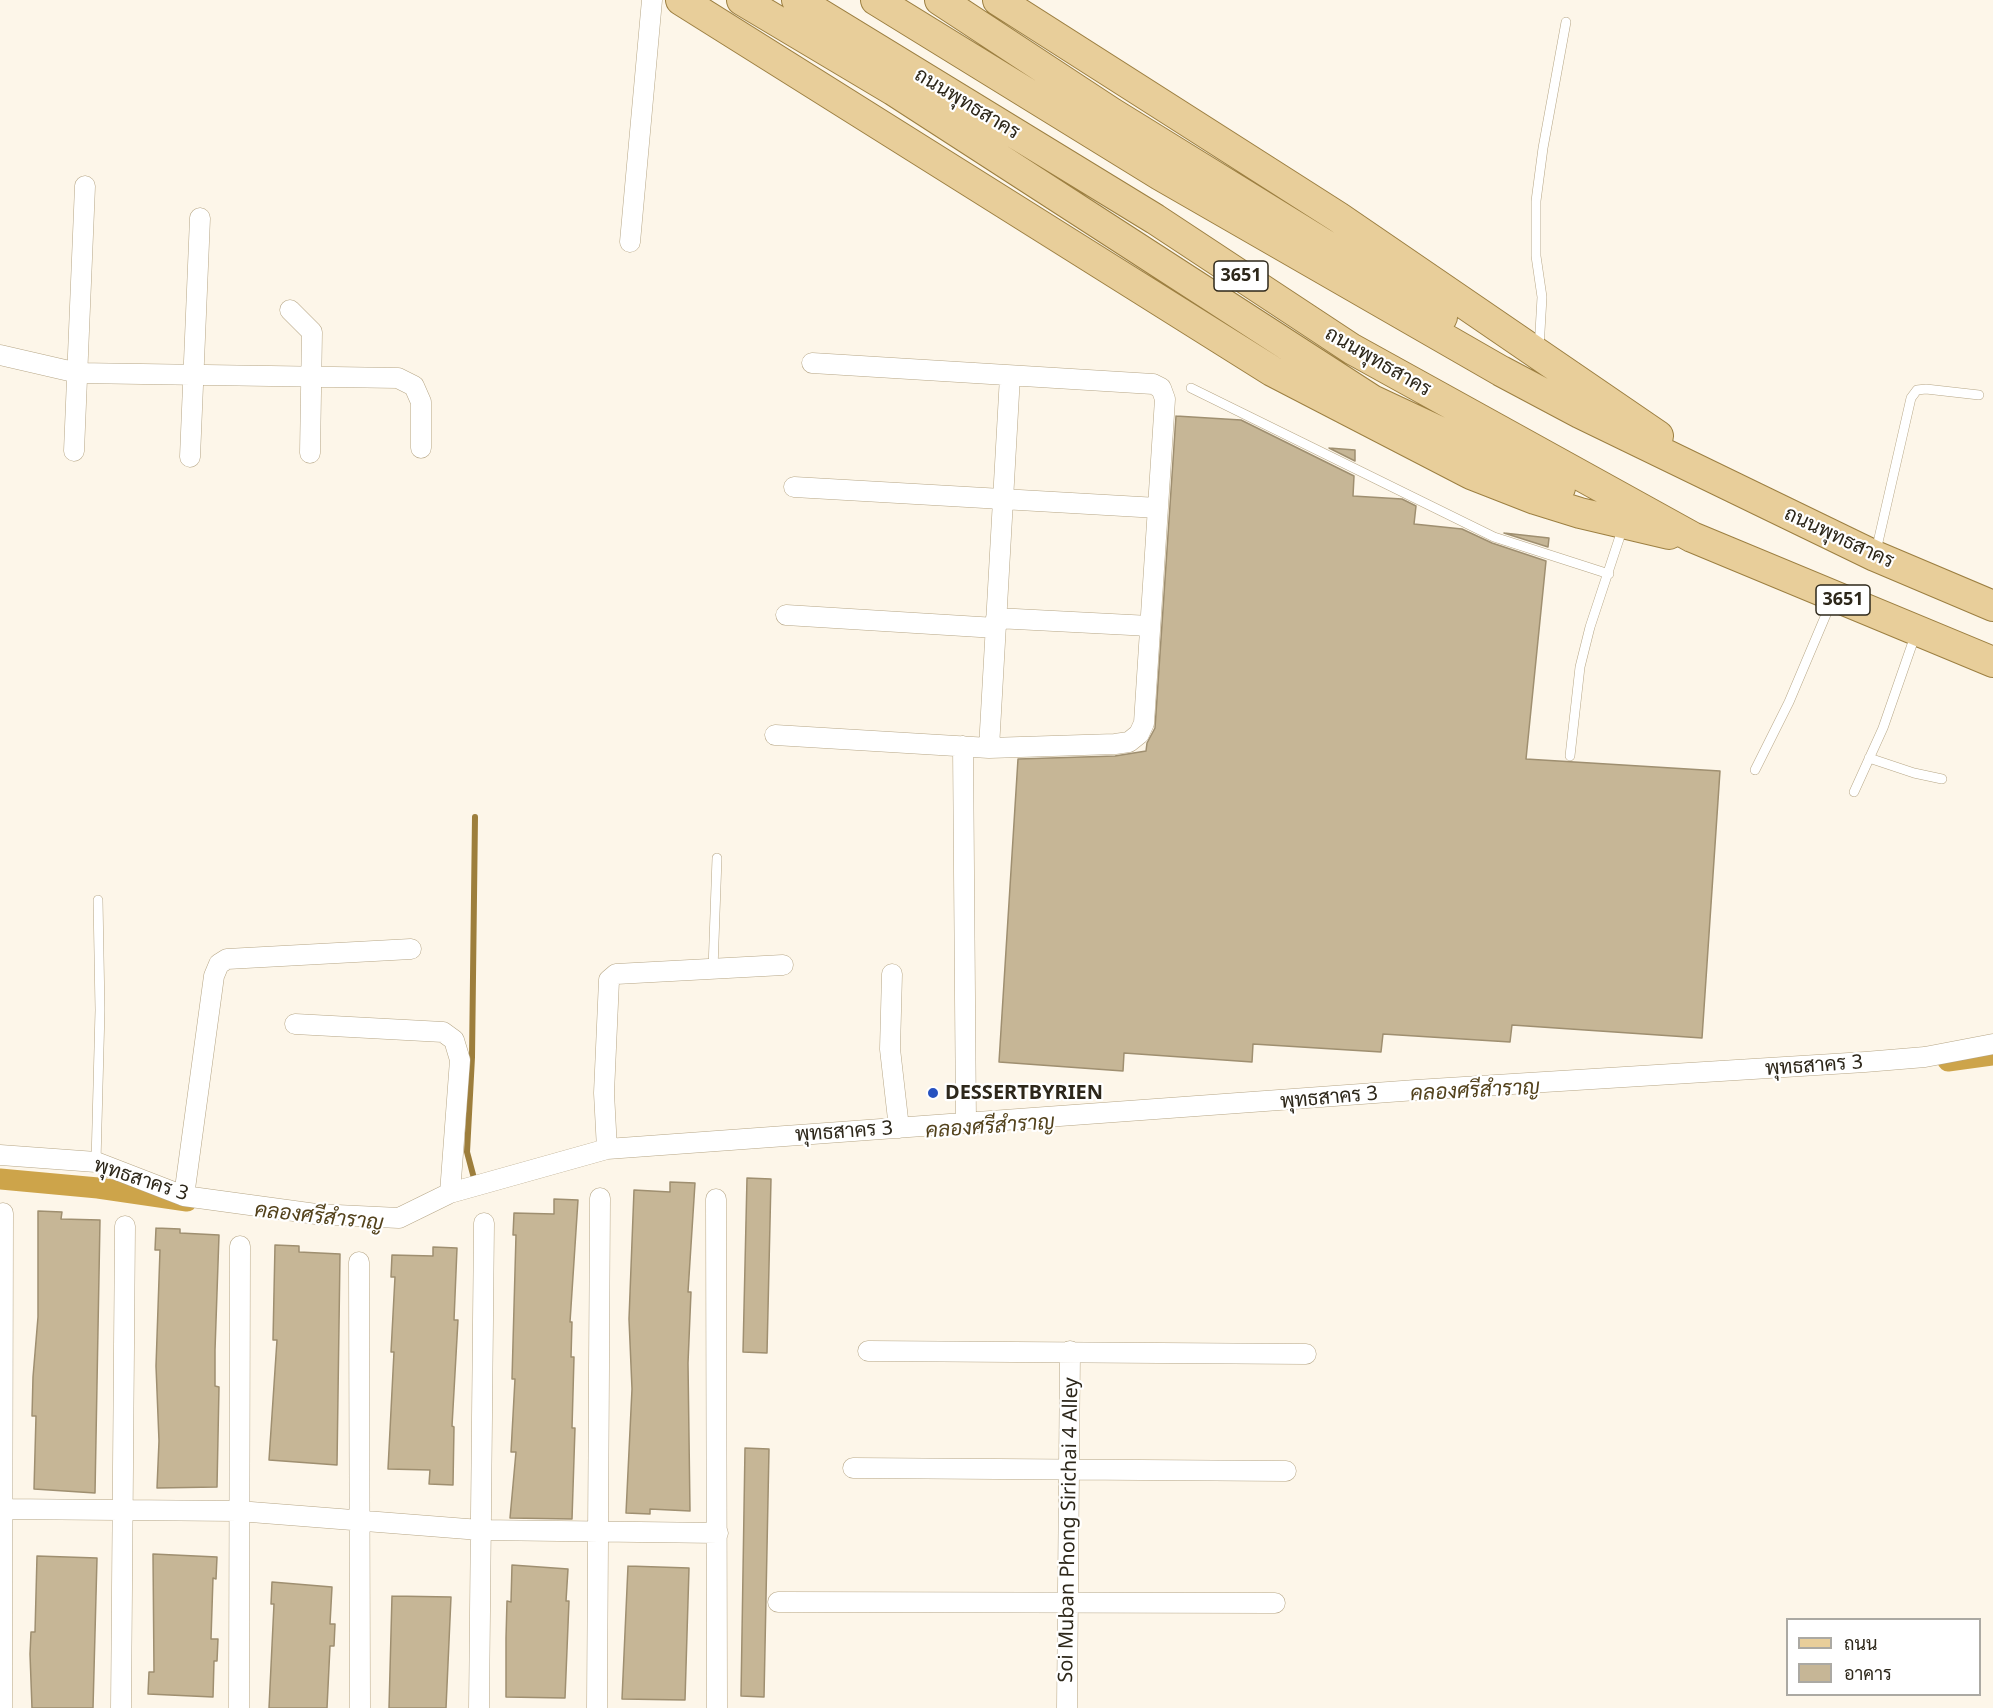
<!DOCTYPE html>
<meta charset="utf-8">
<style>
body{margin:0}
#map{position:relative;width:1993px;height:1708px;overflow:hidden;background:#fdf6e9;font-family:"Noto Sans",Sarabun,sans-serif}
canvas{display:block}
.legend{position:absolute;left:1786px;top:1618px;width:195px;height:78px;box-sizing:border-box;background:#fff;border:2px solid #aba9a3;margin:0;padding:8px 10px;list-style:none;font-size:18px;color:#2d271a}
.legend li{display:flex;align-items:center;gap:12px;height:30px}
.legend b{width:30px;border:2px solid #aba9a3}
</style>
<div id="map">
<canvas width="1993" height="1708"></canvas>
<ul class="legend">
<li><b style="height:8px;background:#e8ce9a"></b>ถนน</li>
<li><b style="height:16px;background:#c6b696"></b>อาคาร</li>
</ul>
</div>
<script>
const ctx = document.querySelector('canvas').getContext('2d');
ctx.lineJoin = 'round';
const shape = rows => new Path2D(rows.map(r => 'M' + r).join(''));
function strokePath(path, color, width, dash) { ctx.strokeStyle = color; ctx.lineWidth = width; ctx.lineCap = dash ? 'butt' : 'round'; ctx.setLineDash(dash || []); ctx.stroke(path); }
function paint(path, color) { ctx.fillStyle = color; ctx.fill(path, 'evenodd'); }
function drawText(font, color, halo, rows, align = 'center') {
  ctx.font = font + ' "Noto Sans",Sarabun,sans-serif'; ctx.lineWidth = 4.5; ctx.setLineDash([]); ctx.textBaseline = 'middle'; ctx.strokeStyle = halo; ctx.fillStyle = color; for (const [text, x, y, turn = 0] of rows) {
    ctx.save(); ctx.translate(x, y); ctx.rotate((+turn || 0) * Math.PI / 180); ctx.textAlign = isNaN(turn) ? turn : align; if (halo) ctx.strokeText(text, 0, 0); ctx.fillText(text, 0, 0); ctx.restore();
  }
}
strokePath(shape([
 [475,1182,467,1152,472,1057,475,817]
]), '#9d7e3c', 6);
strokePath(shape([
 [1948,1061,1993,1055],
 [0,1179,98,1188,187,1201]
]), '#cda44a', 21);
const building = shape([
 [1176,416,1241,420,1354,476,1353,496,1402,499,1416,506,1414,524,1462,529,1492,543,1546,561,1526,759,1720,771,1702,1038,1512,1025,1510,1042,1383,1034,1381,1052,1253,1044,1252,1062,1124,1053,1123,1071,999,1062,1018,759,1115,756,1146,751,1147,743,1155,728,1176,416],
 [1329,448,1355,450,1355,461,1329,448],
 [1504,533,1549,538,1548,547,1504,533],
 [747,1178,771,1179,767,1353,743,1352,747,1178],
 [670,1182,695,1183,688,1292,691,1292,688,1363,690,1511,650,1509,650,1514,626,1513,632,1389,629,1319,634,1190,670,1192,670,1182],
 [554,1199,578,1200,570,1322,572,1322,571,1357,574,1357,572,1428,575,1428,572,1519,510,1518,516,1452,511,1452,515,1379,512,1379,516,1235,513,1235,514,1213,554,1214,554,1199],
 [38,1211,62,1212,61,1219,100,1220,95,1493,34,1489,36,1416,32,1416,33,1377,38,1317,38,1211],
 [156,1228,180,1229,180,1233,219,1235,215,1350,215,1386,219,1387,217,1487,157,1488,159,1441,156,1366,160,1250,155,1250,156,1228],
 [275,1245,299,1246,299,1252,340,1254,337,1465,269,1460,277,1340,273,1340,275,1245],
 [433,1247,457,1248,454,1320,458,1320,452,1426,454,1427,453,1485,429,1484,430,1470,388,1469,394,1352,391,1352,395,1277,391,1277,392,1255,433,1256,433,1247],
 [745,1448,769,1449,764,1697,741,1696,745,1448],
 [153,1554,217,1557,216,1579,213,1578,211,1639,218,1639,217,1661,214,1661,213,1697,148,1694,149,1672,154,1672,153,1554],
 [37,1556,97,1558,93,1708,32,1708,30,1654,31,1632,35,1632,37,1556],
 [512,1565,568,1569,566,1601,569,1601,565,1698,506,1697,506,1638,507,1601,511,1602,512,1565],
 [628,1566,689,1568,685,1700,622,1699,628,1566],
 [272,1582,332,1587,330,1624,335,1624,334,1646,330,1646,327,1708,269,1708,274,1604,271,1604,272,1582],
 [392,1596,451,1597,446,1708,389,1708,392,1596]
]);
paint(building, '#c6b696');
strokePath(building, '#9f8f70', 1.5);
const service = shape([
 [1539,349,1542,297,1536,256,1536,201,1543,148,1566,22],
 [1191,388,1494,537,1609,574],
 [1876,551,1911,398,1917,390,1926,389,1979,395],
 [1570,756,1580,667,1590,627,1623,527],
 [1869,758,1914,773,1942,779],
 [1755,770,1789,702,1833,598],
 [1854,792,1883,728,1916,633],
 [713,969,717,858],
 [96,1162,100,1010,98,900]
]);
const minor = shape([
 [630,242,652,0],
 [290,310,312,332,310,453],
 [0,355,78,373,398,378,414,386,421,402,421,448],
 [74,451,85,186],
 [190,457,200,218],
 [794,487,1158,508],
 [786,615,996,628],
 [996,618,1150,626],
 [775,735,989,748,1115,744,1129,742,1139,734,1144,723,1165,399,1161,388,1153,384,812,363],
 [963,746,966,1123],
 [989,748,1010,376],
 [892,974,890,1049,899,1128],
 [295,1024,443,1032,454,1040,460,1060,450,1193],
 [607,1149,604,1093,609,980,616,974,783,965],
 [0,1155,96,1162,184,1196,316,1214,399,1218,450,1193,607,1149,1416,1090,1865,1062,1925,1057,1993,1044],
 [184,1196,214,976,219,964,227,959,411,949],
 [716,1199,717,1708],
 [359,1262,360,1708],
 [868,1351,1306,1354],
 [853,1468,1286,1471],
 [0,1509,238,1511,480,1530,718,1533],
 [778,1602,1275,1603],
 [2,1708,3,1213],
 [121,1708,125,1226],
 [239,1708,240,1246],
 [479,1708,484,1223],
 [597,1708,600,1198],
 [1067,1708,1070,1351]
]);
const primary = shape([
 [681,0,1272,371,1471,474,1535,499,1580,513,1669,534],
 [742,0,893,90,1372,400,1560,488],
 [797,0,1155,219,1352,349,1692,537,1993,662],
 [876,0,1160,175,1501,371,1580,413,1875,556,1993,606],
 [940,0,1112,113,1442,317],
 [998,0,1338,217,1658,436]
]);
strokePath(service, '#b6a686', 10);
strokePath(minor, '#b6a686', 21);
strokePath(primary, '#9c7f41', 32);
strokePath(service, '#fff', 9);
strokePath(minor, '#fff', 20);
strokePath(primary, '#e8ce9a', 30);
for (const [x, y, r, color] of [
 [933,1093,6,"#2752c0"]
]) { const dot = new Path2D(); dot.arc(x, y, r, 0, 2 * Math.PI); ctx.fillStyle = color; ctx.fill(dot); strokePath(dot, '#fff', 2); }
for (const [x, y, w] of [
 [1241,276,54],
 [1843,600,54]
]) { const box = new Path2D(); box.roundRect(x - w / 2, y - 15, w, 30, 4.5); ctx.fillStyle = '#fff'; ctx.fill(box); strokePath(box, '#2d271a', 1.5); }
drawText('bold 18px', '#2d271a', null, [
 ["3651",1241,276],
 ["3651",1843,600]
]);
drawText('20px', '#2d271a', '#fff', [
 ["ถนนพุทธสาคร",967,104,31],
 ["ถนนพุทธสาคร",1378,362,30],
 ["ถนนพุทธสาคร",1839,538,25],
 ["พุทธสาคร 3",1814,1066,-4],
 ["พุทธสาคร 3",1329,1098,-5],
 ["พุทธสาคร 3",844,1132,-4],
 ["พุทธสาคร 3",141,1180,18],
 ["Soi Muban Phong Sirichai 4 Alley",1069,1530,-89]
]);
drawText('bold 20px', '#2d271a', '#fff', [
 ["DESSERTBYRIEN",945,1093]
], 'left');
drawText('italic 21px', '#53421c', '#fff', [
 ["คลองศรีสำราญ",1475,1091,-3],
 ["คลองศรีสำราญ",990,1127,-4],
 ["คลองศรีสำราญ",319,1217,6]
]);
</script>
